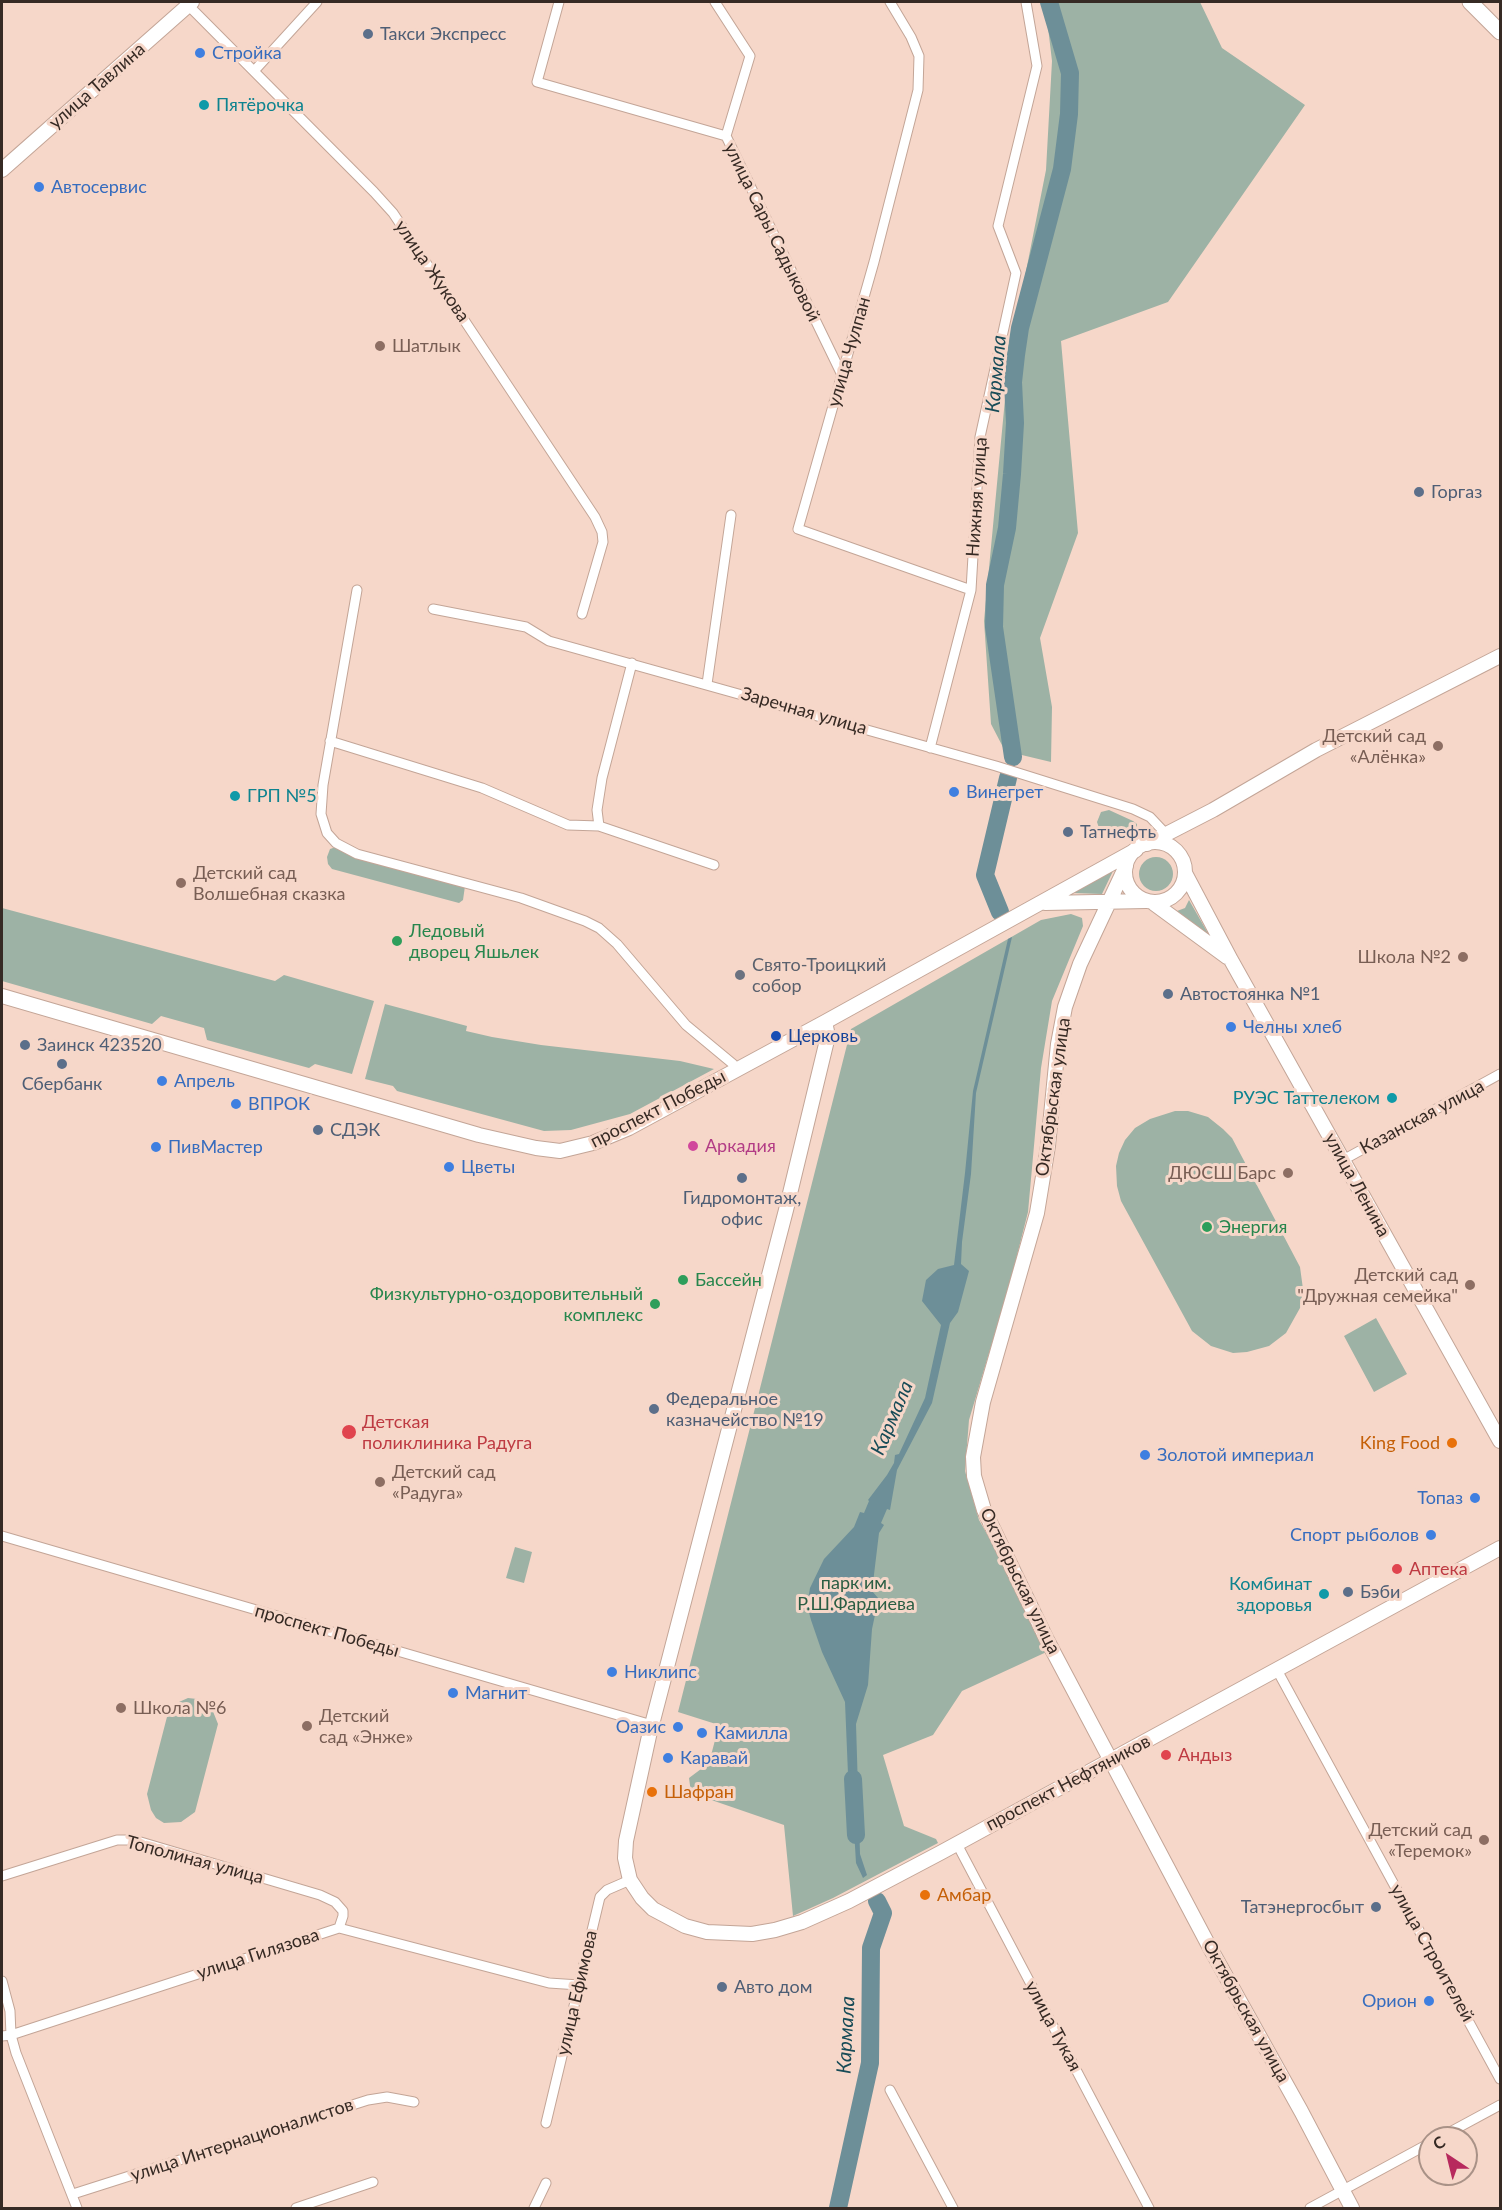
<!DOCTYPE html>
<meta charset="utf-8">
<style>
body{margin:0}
#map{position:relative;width:1502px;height:2210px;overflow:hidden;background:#f6d7c9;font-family:Lato,sans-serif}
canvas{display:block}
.frame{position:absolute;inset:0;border:3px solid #362a24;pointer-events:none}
.north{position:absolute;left:1418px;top:2126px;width:60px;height:60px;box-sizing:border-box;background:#f6d7c9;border:2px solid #a99287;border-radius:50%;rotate:325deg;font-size:16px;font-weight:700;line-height:24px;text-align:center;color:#362a24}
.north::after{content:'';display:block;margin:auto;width:21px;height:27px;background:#b7295d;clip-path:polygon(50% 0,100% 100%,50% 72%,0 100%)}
</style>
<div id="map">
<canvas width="1502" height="2210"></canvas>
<div class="frame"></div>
<div class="north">С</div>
</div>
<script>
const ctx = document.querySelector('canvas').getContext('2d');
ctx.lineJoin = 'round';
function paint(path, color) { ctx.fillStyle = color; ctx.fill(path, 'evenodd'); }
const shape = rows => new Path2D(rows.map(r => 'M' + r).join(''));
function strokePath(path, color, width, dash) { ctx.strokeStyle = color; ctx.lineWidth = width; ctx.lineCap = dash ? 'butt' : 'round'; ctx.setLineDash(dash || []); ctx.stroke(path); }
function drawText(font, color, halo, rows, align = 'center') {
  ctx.font = font + ' Lato,sans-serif'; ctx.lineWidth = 6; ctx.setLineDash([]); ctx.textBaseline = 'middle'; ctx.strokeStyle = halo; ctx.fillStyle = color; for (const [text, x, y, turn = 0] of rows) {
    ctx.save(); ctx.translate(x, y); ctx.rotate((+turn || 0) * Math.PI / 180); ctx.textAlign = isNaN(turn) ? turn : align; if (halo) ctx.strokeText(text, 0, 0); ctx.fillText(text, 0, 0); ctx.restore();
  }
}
paint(shape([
 [1045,2,1200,2,1222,48,1305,105,1168,302,1061,341,1078,533,1040,638,1052,707,1051,762,1005,751,991,724,984,621,1009,357,1046,170,1052,61],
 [1109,810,1133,821,1137,824,1137,828,1115,840,1107,837,1099,828,1097,822,1101,812],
 [336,847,465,886,463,900,459,903,332,869,328,864,327,857,330,849],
 '1139 874a17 17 0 1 1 34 0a17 17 0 1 1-34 0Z',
 [1113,871,1102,894,1072,893],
 [1189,900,1209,935,1177,911,1185,908],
 [2,908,275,981,284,975,374,1001,352,1074,315,1064,309,1068,207,1040,204,1028,161,1016,152,1024,2,981],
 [1071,914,1082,918,1083,926,1052,1001,1041,1068,1028,1212,1010,1283,969,1420,965,1471,979,1520,1053,1649,962,1691,933,1735,883,1755,904,1826,936,1839,938,1843,833,1898,793,1916,784,1825,691,1793,689,1778,709,1763,719,1725,678,1712,851,1029,1041,920],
 [385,1004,467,1026,466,1031,492,1037,541,1045,680,1061,714,1069,630,1114,571,1130,544,1131,397,1091,393,1086,365,1079],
 [1175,1111,1188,1111,1208,1117,1223,1129,1232,1138,1300,1267,1303,1289,1300,1308,1286,1333,1269,1346,1247,1352,1233,1353,1211,1346,1192,1331,1121,1201,1117,1186,1116,1166,1119,1153,1125,1140,1135,1128,1150,1119],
 [1376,1318,1407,1374,1374,1392,1344,1336],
 [515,1547,532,1552,524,1583,506,1578],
 [188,1698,197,1699,212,1709,218,1724,195,1812,181,1822,164,1823,156,1818,151,1810,147,1794,168,1713,179,1702]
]), '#9db2a5');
paint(shape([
 [1012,937,976,1093,971,1174,962,1242,961,1264,969,1271,958,1312,950,1323,932,1403,897,1470,890,1510,887,1509,881,1523,884,1525,879,1533,872,1591,885,1606,875,1615,872,1629,868,1685,856,1724,860,1854,867,1875,863,1878,856,1863,853,1813,857,1805,851,1800,848,1774,845,1702,822,1652,811,1620,807,1605,810,1588,824,1559,854,1527,860,1512,864,1513,869,1501,868,1500,887,1475,894,1463,895,1455,899,1454,925,1398,941,1325,922,1301,926,1280,938,1269,954,1265,965,1173,973,1091,1008,939]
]), '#6d8f98');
strokePath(shape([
 [1013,757,994,627,995,585,1007,528,1012,474,1015,423,1013,382,1016,355,1020,328,1062,169,1069,114,1070,73,1049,2],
 [1000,912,985,875,1008,778],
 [853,1779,856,1835],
 [838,2208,870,2063,871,1948,883,1913,877,1901]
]), '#6d8f98', 18);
const street = shape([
 [559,2,537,82,726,136,842,375],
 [715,2,750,56,726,136],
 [890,2,911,37,919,56,918,90,874,262,798,529,971,590],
 [188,5,374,192,393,213,595,517,602,532,603,542,582,614],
 [254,71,317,2],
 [357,590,323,785,321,814,327,833,336,843,357,854,521,898,585,921,599,928,617,944,686,1025,733,1064,737,1069],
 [433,609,526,627,549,641,996,766,1133,809,1150,817,1166,834],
 [707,684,731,515],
 [330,741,482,788,568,825,599,826,714,865],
 [930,748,971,590,980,437,1016,273,998,226,1037,66,1026,2],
 [599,826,597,810,602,778,632,663],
 [1343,1160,1500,1074],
 [2,1536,652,1725],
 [1277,1670,1500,2079],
 [957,1844,1149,2208],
 [2,1876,117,1840,134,1840,320,1895,335,1902,343,1911,343,1916,339,1928],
 [2,1981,10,2011,11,2035,16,2053,77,2208],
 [2,2036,11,2035,339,1928,549,1983,579,1985],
 [890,2090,953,2208],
 [546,2123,600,1897,607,1890,630,1880],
 [1439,2138,1500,2105],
 [73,2194,368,2100,387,2097,414,2102],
 [296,2208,373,2182],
 [534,2208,546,2183],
 [1310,2208,1430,2143]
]);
const secondary = shape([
 [2,170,192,2],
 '1125 872a30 30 0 1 1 60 0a30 30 0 1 1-60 0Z',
 [1147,844,1213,810,1316,750,1500,656],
 [1126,866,1080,964,1065,1007,1058,1044,1048,1146,1037,1213,983,1402,973,1457,974,1476,984,1510,1046,1638,1209,1946,1301,2111,1352,2208],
 [1185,873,1231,960,1500,1441],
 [1152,902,1227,957],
 [1045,903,1146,901],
 [2,996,479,1135,536,1148,560,1151,593,1143,629,1128,825,1022,1136,850],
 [825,1022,828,1036,786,1210,649,1736,626,1841,625,1858,630,1880,642,1898,653,1909,685,1926,707,1932,752,1934,775,1930,802,1922,849,1901,940,1853,1500,1548]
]);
const primary = shape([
 [1470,2,1500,32]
]);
strokePath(street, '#c3a597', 11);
strokePath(secondary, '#c3a597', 16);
strokePath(primary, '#c3a597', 17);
strokePath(street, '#fff', 9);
strokePath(secondary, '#fff', 14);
strokePath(primary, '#fff', 15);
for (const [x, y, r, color] of [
 [368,34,6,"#5c6f8a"],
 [200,53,6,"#3f7fe0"],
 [204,105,6,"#0f9aa8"],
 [39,187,6,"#3f7fe0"],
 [380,346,6,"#8d6e63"],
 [1419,492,6,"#5c6f8a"],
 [1438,746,6,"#8d6e63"],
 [954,792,6,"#3f7fe0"],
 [235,796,6,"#0f9aa8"],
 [1068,832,6,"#5c6f8a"],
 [181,883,6,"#8d6e63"],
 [397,941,6,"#2e9e5b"],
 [1463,957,6,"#8d6e63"],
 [740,975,6,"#6b7280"],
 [1168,994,6,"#5c6f8a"],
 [1231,1027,6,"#3f7fe0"],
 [776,1036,6,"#1a4fb4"],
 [25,1045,6,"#5c6f8a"],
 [62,1064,6,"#5c6f8a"],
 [162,1081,6,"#3f7fe0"],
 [1392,1098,6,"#0f9aa8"],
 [236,1104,6,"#3f7fe0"],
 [318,1130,6,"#5c6f8a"],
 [693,1146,6,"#d1479c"],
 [156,1147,6,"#3f7fe0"],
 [449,1167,6,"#3f7fe0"],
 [1288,1173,6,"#8d6e63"],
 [742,1178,6,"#5c6f8a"],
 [1207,1227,6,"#2e9e5b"],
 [683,1280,6,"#2e9e5b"],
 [1470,1285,6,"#8d6e63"],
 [655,1304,6,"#2e9e5b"],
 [654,1409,6,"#5c6f8a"],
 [349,1432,8,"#e0444e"],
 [1452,1443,6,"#e8710a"],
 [1145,1455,6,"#3f7fe0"],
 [380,1482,6,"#8d6e63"],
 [1475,1498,6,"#3f7fe0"],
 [1431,1535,6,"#3f7fe0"],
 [1397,1569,6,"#e0444e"],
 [1348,1592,6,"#5c6f8a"],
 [1324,1594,6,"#0f9aa8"],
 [612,1672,6,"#3f7fe0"],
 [453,1693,6,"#3f7fe0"],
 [121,1708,6,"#8d6e63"],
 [307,1726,6,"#8d6e63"],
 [678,1727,6,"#3f7fe0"],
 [702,1733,6,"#3f7fe0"],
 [1166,1755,6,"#e0444e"],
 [668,1758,6,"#3f7fe0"],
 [652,1792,6,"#e8710a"],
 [1484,1840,6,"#8d6e63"],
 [925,1895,6,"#e8710a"],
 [1376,1907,6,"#5c6f8a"],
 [722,1987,6,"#5c6f8a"],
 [1429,2001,6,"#3f7fe0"]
]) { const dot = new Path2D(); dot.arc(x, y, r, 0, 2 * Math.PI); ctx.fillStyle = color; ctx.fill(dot); strokePath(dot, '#f6d7c9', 2); }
drawText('18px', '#4e5e75', '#f6d7c9', [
 ["Такси Экспресс",380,34],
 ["Горгаз",1431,492],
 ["Татнефть",1080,832],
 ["Автостоянка №1",1180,994],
 ["Заинск 423520",37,1045],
 ["Сбербанк",62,1084,"center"],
 ["СДЭК",330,1130],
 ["Гидромонтаж,",742,1198,"center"],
 ["офис",742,1219,"center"],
 ["Федеральное",666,1399],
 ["казначейство №19",666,1420],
 ["Бэби",1360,1592],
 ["Татэнергосбыт",1364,1907,"right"],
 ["Авто дом",734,1987]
], 'left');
drawText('18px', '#366cbe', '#f6d7c9', [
 ["Стройка",212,53],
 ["Автосервис",51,187],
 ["Винегрет",966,792],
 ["Челны хлеб",1243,1027],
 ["Апрель",174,1081],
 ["ВПРОК",248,1104],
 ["ПивМастер",168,1147],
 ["Цветы",461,1167],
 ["Золотой империал",1157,1455],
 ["Топаз",1463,1498,"right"],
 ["Спорт рыболов",1419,1535,"right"],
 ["Никлипс",624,1672],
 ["Магнит",465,1693],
 ["Оазис",666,1727,"right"],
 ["Камилла",714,1733],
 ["Каравай",680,1758],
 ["Орион",1417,2001,"right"]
], 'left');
drawText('18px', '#362a24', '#f6d7c9', [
 ["улица Тавлина",97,86,-41],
 ["улица Сары Садыковой",772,232,64],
 ["улица Жукова",432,271,56],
 ["улица Чулпан",849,352,-74],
 ["Нижняя улица",977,497,-86],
 ["Заречная улица",804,711,16],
 ["Октябрьская улица",1053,1097,-82],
 ["проспект Победы",658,1109,-27],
 ["Казанская улица",1422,1117,-28],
 ["улица Ленина",1357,1185,61],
 ["Октябрьская улица",1020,1581,64],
 ["проспект Победы",327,1631,16],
 ["проспект Нефтяников",1068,1783,-28],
 ["Тополиная улица",195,1860,15],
 ["улица Строителей",1432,1953,61],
 ["улица Гилязова",258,1954,-18],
 ["улица Ефимова",577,1993,-77],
 ["Октябрьская улица",1246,2011,61],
 ["улица Тукая",1053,2026,62],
 ["улица Интернационалистов",242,2140,-18]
]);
drawText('18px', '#0d838f', '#f6d7c9', [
 ["Пятёрочка",216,105],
 ["ГРП №5",247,796],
 ["РУЭС Таттелеком",1380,1098,"right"],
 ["Комбинат",1312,1584,"right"],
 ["здоровья",1312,1605,"right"]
], 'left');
drawText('18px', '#785e54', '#f6d7c9', [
 ["Шатлык",392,346],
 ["Детский сад",1426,736,"right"],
 ["«Алёнка»",1426,757,"right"],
 ["Детский сад",193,873],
 ["Волшебная сказка",193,894],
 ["Школа №2",1451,957,"right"],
 ["ДЮСШ Барс",1276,1173,"right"],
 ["Детский сад",1458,1275,"right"],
 ["\"Дружная семейка\"",1458,1296,"right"],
 ["Детский сад",392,1472],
 ["«Радуга»",392,1493],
 ["Школа №6",133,1708],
 ["Детский",319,1716],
 ["сад «Энже»",319,1737],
 ["Детский сад",1472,1830,"right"],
 ["«Теремок»",1472,1851,"right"]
], 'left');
drawText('18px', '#27864d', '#f6d7c9', [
 ["Ледовый",409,931],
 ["дворец Яшьлек",409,952],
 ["Энергия",1219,1227],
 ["Бассейн",695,1280],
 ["Физкультурно-оздоровительный",643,1294,"right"],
 ["комплекс",643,1315,"right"]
], 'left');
drawText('18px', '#5b616d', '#f6d7c9', [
 ["Свято-Троицкий",752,965],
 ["собор",752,986]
], 'left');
drawText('18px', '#164399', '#f6d7c9', [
 ["Церковь",788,1036]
], 'left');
drawText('18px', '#b23c85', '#f6d7c9', [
 ["Аркадия",705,1146]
], 'left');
drawText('18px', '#be3a42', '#f6d7c9', [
 ["Детская",362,1422],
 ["поликлиника Радуга",362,1443],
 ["Аптека",1409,1569],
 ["Андыз",1178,1755]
], 'left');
drawText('18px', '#c56008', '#f6d7c9', [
 ["King Food",1440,1443,"right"],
 ["Шафран",664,1792],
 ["Амбар",937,1895]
], 'left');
drawText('18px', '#2a5d43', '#f6d7c9', [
 ["парк им.",856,1583],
 ["Р.Ш.Фардиева",856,1604]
]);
drawText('italic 20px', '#174b57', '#f6d7c9', [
 ["Кармала",996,374,-85],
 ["Кармала",892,1418,-67],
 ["Кармала",846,2035,-87]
]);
</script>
